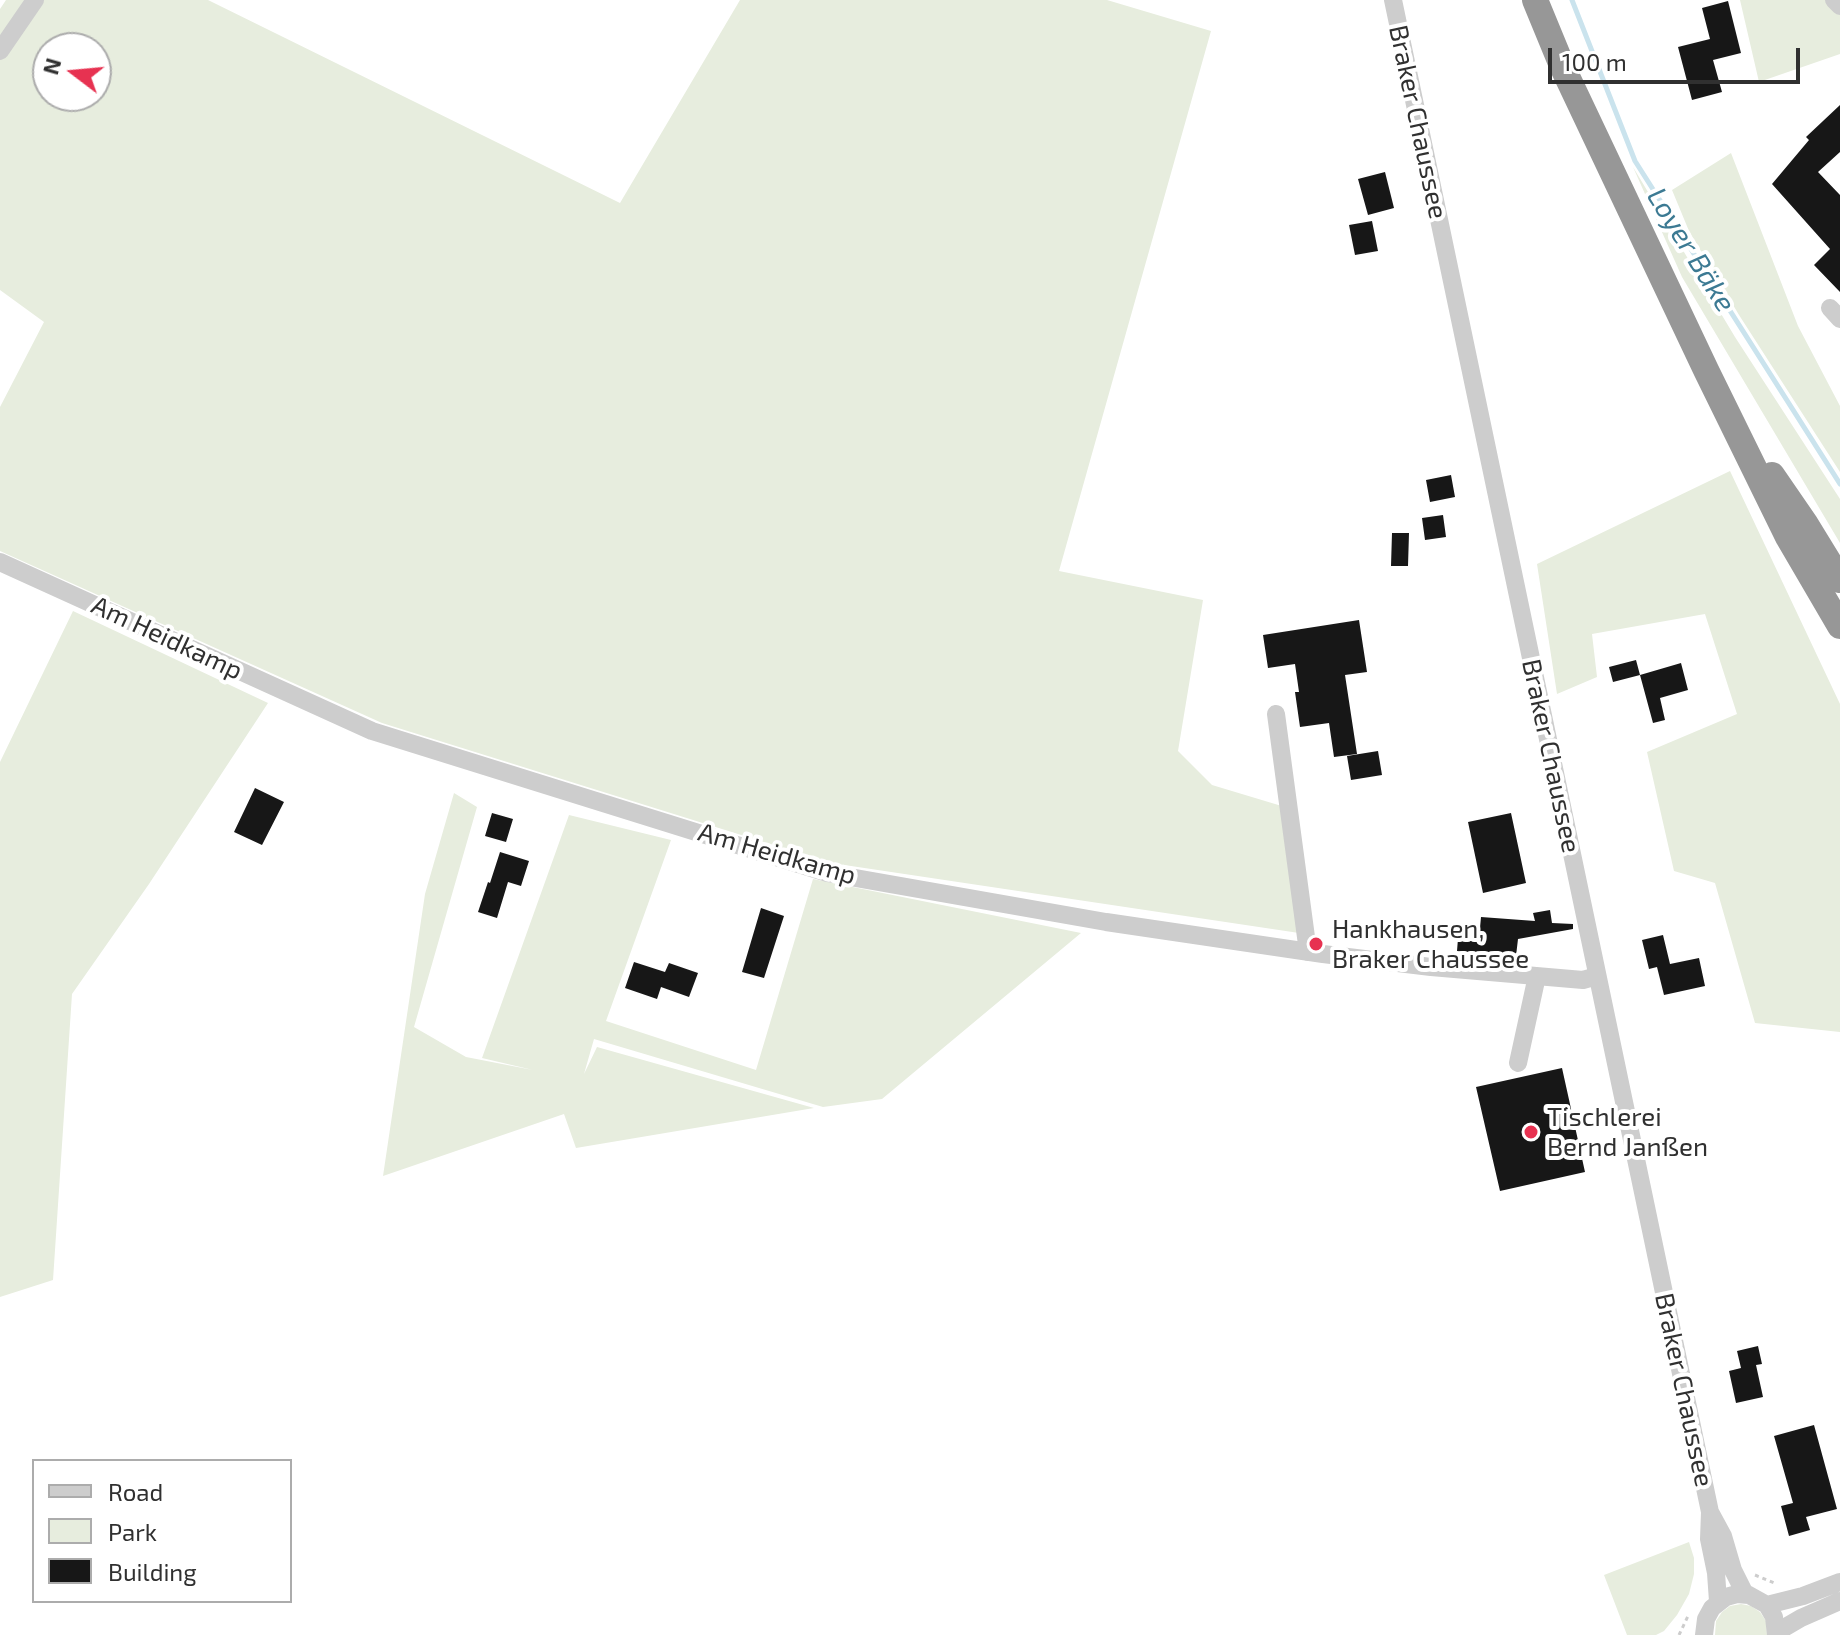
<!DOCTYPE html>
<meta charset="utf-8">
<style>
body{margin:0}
#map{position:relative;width:1840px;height:1635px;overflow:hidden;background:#fff;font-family:"Exo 2",sans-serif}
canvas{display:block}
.legend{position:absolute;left:32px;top:1459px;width:260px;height:144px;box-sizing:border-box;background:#fff;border:2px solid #acacac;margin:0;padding:10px 14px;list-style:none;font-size:24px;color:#303030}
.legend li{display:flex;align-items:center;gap:16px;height:40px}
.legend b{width:40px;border:2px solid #acacac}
.north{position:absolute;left:32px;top:32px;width:80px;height:80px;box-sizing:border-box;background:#fff;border:2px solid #acacac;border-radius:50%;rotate:286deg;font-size:22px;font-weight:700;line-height:32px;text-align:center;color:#303030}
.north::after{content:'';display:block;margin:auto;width:28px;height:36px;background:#e73251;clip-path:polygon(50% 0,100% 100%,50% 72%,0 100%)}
.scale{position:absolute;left:1548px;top:48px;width:252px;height:36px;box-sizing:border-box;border:4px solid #303030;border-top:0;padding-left:10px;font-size:24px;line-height:28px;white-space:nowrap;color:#303030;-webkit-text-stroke:6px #fff;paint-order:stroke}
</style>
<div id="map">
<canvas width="1840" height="1635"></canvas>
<ul class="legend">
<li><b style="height:10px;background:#cdcdcd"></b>Road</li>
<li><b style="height:22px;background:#e7edde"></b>Park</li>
<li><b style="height:22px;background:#171717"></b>Building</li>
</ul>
<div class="north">N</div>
<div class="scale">100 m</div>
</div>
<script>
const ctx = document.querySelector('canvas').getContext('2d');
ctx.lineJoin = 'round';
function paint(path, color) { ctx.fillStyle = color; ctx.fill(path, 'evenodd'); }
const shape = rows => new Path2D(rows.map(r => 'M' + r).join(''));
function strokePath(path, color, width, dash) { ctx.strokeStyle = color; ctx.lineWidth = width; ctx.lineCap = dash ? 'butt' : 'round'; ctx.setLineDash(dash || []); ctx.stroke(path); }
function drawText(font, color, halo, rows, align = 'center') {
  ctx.font = font + ' "Exo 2",sans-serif'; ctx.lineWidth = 8; ctx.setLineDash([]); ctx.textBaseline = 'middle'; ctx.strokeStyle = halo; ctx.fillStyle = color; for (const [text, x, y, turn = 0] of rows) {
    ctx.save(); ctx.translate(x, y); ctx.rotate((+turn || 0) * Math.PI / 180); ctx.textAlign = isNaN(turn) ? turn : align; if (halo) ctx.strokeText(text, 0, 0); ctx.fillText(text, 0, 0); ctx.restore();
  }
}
paint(shape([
 [6,0,208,0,620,203,740,0,1107,0,1211,31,1059,571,1203,600,1178,751,1212,785,1285,807,1299,933,831,863,382,723,0,551,0,407,44,322,0,290,0,9],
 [48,48,96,48,96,96,48,96],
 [1740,0,1834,0,1840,6,1840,54,1759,82],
 [1731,153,1798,326,1840,406,1840,472,1739,315,1689,231,1672,190],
 [1633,167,1735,337,1840,499,1840,543,1682,277],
 [1730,471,1840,704,1840,1032,1755,1023,1715,883,1674,871,1647,752,1737,714,1705,614,1592,634,1597,677,1557,694,1537,564],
 [73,611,268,703,149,884,72,994,53,1280,0,1297,0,762],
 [454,793,477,807,414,1027,466,1057,533,1070,482,1058,569,815,671,840,606,1021,756,1070,813,879,1081,933,882,1099,823,1107,594,1039,584,1074,597,1047,814,1108,576,1148,564,1114,383,1176,425,894],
 [1689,1542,1694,1558,1694,1574,1689,1594,1677,1615,1664,1631,1656,1635,1627,1635,1604,1575],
 [1741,1604,1751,1606,1760,1612,1766,1621,1767,1635,1715,1635,1716,1621,1722,1612,1730,1606]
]), '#e7edde');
strokePath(shape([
 [1572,0,1635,161,1840,484]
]), '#cae3ed', 5);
paint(shape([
 [1728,1,1741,53,1713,60,1722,92,1692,100,1678,47,1710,39,1702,8],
 [1840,105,1840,152,1818,172,1840,195,1840,292,1814,265,1830,249,1772,184,1809,140,1806,137],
 [1385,172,1394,208,1368,215,1358,179],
 [1372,221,1378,251,1355,255,1349,225],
 [1451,475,1455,497,1430,502,1426,480],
 [1443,515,1446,537,1425,540,1422,518],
 [1392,533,1409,533,1408,566,1391,566],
 [1359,620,1367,672,1345,675,1357,754,1334,757,1329,723,1300,727,1295,692,1299,692,1295,664,1268,668,1263,635],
 [1636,660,1640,675,1613,682,1609,667],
 [1681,663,1688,690,1660,698,1665,720,1653,723,1640,675],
 [1378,751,1382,775,1351,780,1347,756],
 [255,788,284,802,262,845,234,832],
 [492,813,513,819,506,842,485,836],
 [1511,813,1526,883,1483,893,1468,822],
 [500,852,529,861,521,886,508,882,497,918,478,912,488,882,490,883],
 [761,908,784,916,764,978,742,972],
 [1550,910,1552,923,1573,924,1573,929,1518,939,1516,956,1457,951,1459,926,1480,928,1481,917,1535,921,1533,913],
 [1663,935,1670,964,1699,958,1705,986,1664,995,1657,967,1649,969,1642,940],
 [634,962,665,972,669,963,698,973,689,997,661,987,657,999,625,988],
 [1562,1068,1585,1172,1500,1191,1476,1087],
 [1758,1346,1762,1364,1756,1365,1763,1397,1736,1403,1729,1371,1741,1368,1737,1351],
 [1814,1425,1837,1509,1806,1517,1810,1530,1789,1536,1781,1506,1793,1503,1774,1436]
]), '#171717');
strokePath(shape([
 [1755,1575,1777,1584],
 [1679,1635,1688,1616]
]), '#cdcdcd', 3, [4, 4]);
strokePath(shape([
 [1393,0,1710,1512,1709,1539,1716,1573,1718,1601],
 [1834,0,1840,6],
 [0,51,35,0],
 [1830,308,1840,319],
 [0,562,372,731,827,873,1106,922,1323,954,1431,967,1583,980,1597,976],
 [1276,714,1308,952],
 [1518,1063,1537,976],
 [1710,1512,1723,1536,1733,1570,1745,1594],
 [1767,1605,1803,1596,1840,1582],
 [1777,1632,1801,1618,1840,1601],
 [1704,1635,1706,1619,1712,1608,1726,1597,1737,1594,1749,1595,1767,1605,1774,1617,1776,1635]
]), '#cdcdcd', 18);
strokePath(shape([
 [1535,0,1563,68,1706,370,1788,537,1840,626],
 [1772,475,1805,523,1840,580]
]), '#979797', 26);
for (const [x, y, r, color] of [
 [1316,944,8,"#e73251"],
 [1531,1132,8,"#e73251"]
]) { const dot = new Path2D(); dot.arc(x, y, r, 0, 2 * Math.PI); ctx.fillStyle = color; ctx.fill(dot); strokePath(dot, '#fff', 3); }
drawText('26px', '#303030', '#fff', [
 ["Braker Chaussee",1418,122,78],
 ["Am Heidkamp",167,638,25],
 ["Braker Chaussee",1551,756,78],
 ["Am Heidkamp",777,854,16],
 ["Braker Chaussee",1684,1390,78]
]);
drawText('26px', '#303030', '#fff', [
 ["Hankhausen,",1332,929],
 ["Braker Chaussee",1332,959],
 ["Tischlerei",1547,1117],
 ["Bernd Janßen",1547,1147]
], 'left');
drawText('italic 28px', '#3c7a93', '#fff', [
 ["Loyer Bäke",1691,250,58]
]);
</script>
